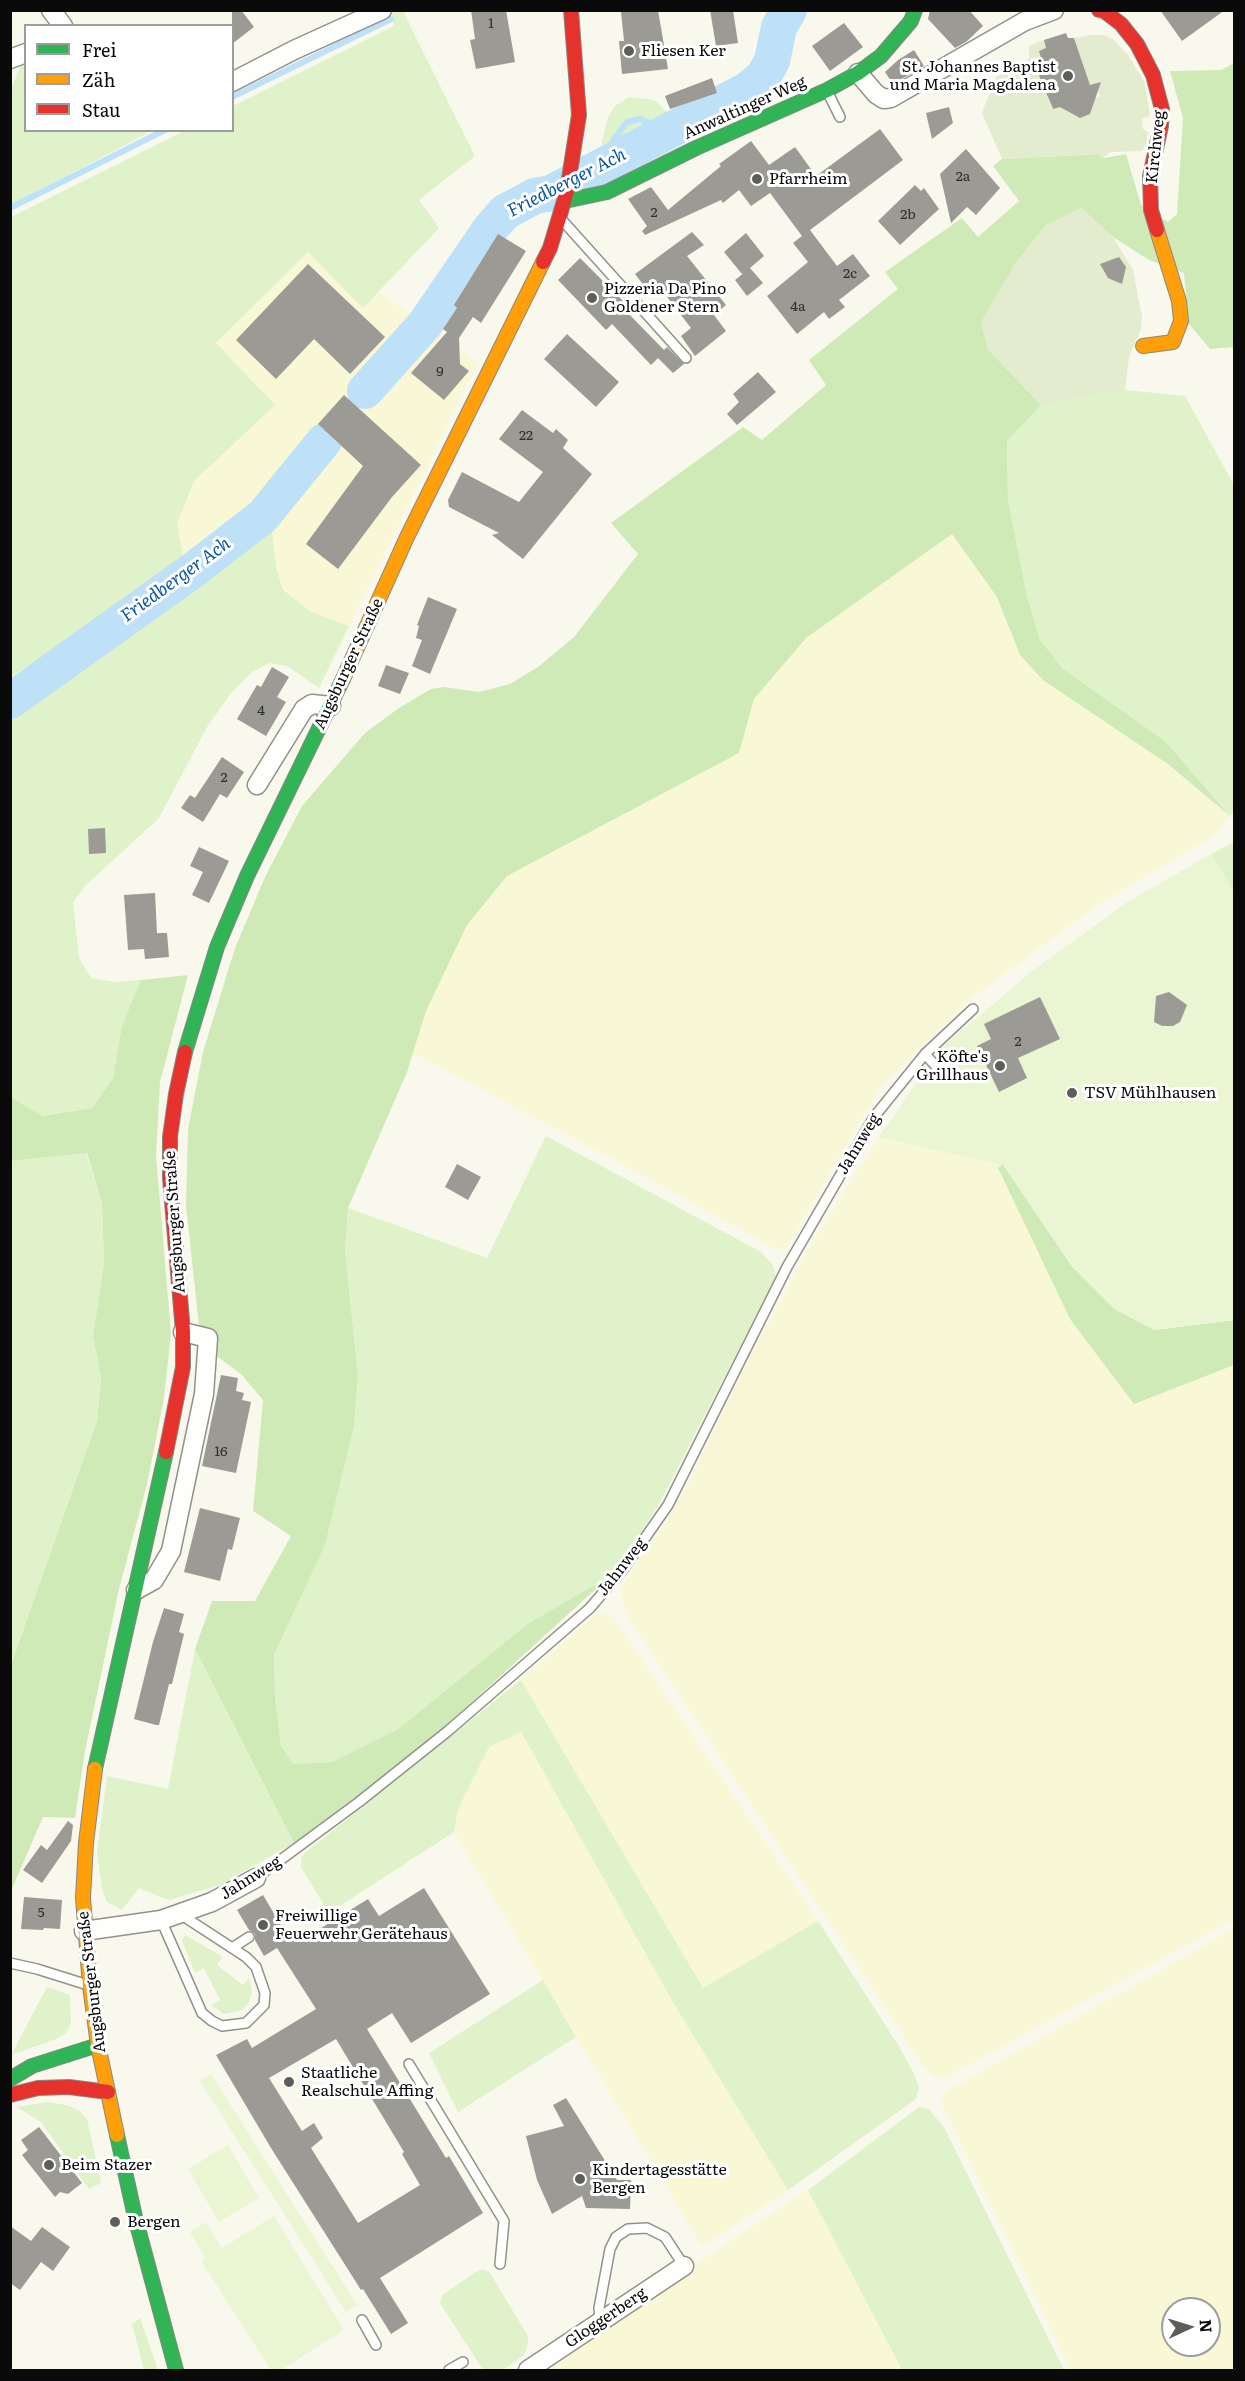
<!DOCTYPE html>
<meta charset="utf-8">
<style>
body{margin:0}
#map{position:relative;width:1245px;height:2381px;overflow:hidden;background:#f9f8ed;font-family:Literata,serif}
canvas{display:block}
.frame{position:absolute;inset:0;border:12px solid #0a0a0a;pointer-events:none}
.legend{position:absolute;left:24px;top:24px;width:210px;height:108px;box-sizing:border-box;background:#fff;border:2px solid #9d9d9d;margin:0;padding:8px 10px;list-style:none;font-size:18px;color:#0a0a0a}
.legend li{display:flex;align-items:center;gap:12px;height:30px}
.legend b{width:30px;border:2px solid #9d9d9d}
.north{position:absolute;left:1161px;top:2297px;width:60px;height:60px;box-sizing:border-box;background:#fff;border:2px solid #9d9d9d;border-radius:50%;rotate:86deg;font-size:16px;font-weight:700;line-height:24px;text-align:center;color:#0a0a0a}
.north::after{content:'';display:block;margin:auto;width:21px;height:27px;background:#5e5d59;clip-path:polygon(50% 0,100% 100%,50% 72%,0 100%)}
</style>
<div id="map">
<canvas width="1245" height="2381"></canvas>
<div class="frame"></div>
<ul class="legend">
<li><b style="height:8px;background:#30b455"></b>Frei</li>
<li><b style="height:8px;background:#ff9f0a"></b>Zäh</li>
<li><b style="height:8px;background:#e5322d"></b>Stau</li>
</ul>
<div class="north">N</div>
</div>
<script>
const ctx = document.querySelector('canvas').getContext('2d');
ctx.lineJoin = 'round';
function paint(path, color) { ctx.fillStyle = color; ctx.fill(path, 'evenodd'); }
const shape = rows => new Path2D(rows.map(r => 'M' + r).join(''));
function strokePath(path, color, width, dash) { ctx.strokeStyle = color; ctx.lineWidth = width; ctx.lineCap = dash ? 'butt' : 'round'; ctx.setLineDash(dash || []); ctx.stroke(path); }
function drawText(font, color, halo, rows, align = 'center') {
  ctx.font = font + ' Literata,serif'; ctx.lineWidth = 6; ctx.setLineDash([]); ctx.textBaseline = 'middle'; ctx.strokeStyle = halo; ctx.fillStyle = color; for (const [text, x, y, turn = 0] of rows) {
    ctx.save(); ctx.translate(x, y); ctx.rotate((+turn || 0) * Math.PI / 180); ctx.textAlign = isNaN(turn) ? turn : align; if (halo) ctx.strokeText(text, 0, 0); ctx.fillText(text, 0, 0); ctx.restore();
  }
}
paint(shape([
 [308,251,363,308,379,292,478,362,349,626,311,612,283,590,277,571,271,526,263,516,192,571,184,562,177,524,194,481,274,405,216,343],
 [952,534,997,597,1020,655,1168,764,1230,816,1213,836,1096,906,970,999,881,1086,785,1249,776,1249,617,1161,413,1053,426,1011,467,925,507,876,739,753,754,699,806,638],
 [879,1137,1003,1164,998,1169,1070,1319,1134,1404,1234,1365,1234,1919,946,2077,933,2076,922,2064,628,1616,621,1598,621,1587,667,1521,691,1479,750,1358,809,1249],
 [604,1613,613,1617,818,1921,703,1988,521,1680,593,1617],
 [521,1732,674,2004,788,2190,702,2246,454,1832,458,1809,489,1747],
 [1234,1929,1234,2370,1071,2370,940,2100,946,2092],
 [1173,2309,1209,2309,1209,2345,1173,2345],
 [808,2190,902,2370,549,2370,723,2246]
]), '#f8f7d6');
paint(shape([
 [400,10,403,11,475,156,419,200,439,228,363,308,308,252,216,343,275,405,194,481,177,524,184,562,11,677,11,217,184,131,232,130,233,106,394,26,391,14],
 [25,61,26,130,137,130,148,133,11,205,10,92,22,62],
 [629,97,649,99,657,102,678,123,604,163,602,141,608,117,615,106],
 [1125,390,1185,396,1234,485,1234,811,1230,816,1165,741,1062,668,1040,641,1027,597,1008,499,1007,440,1041,405],
 [271,526,277,571,283,590,311,612,349,626,319,688,287,666,269,663,252,672,232,692,207,727,159,818,85,886,73,903,79,958,91,978,115,982,141,980,122,1025,113,1078,92,1108,41,1116,11,1096,10,719,102,657],
 [1234,842,1234,893,1211,854],
 [546,1136,761,1252,773,1265,776,1277,660,1502,625,1558,610,1576,529,1623,398,1729,332,1762,293,1764,281,1746,275,1698,274,1655,325,1545,354,1427,358,1375,345,1252,348,1208,487,1258],
 [86,1153,102,1203,104,1263,93,1336,101,1378,97,1421,11,1665,11,1161],
 [195,1649,294,1843,220,1885,169,1900,139,1888,122,1910,107,1902,102,1889,97,1852,107,1776,168,1789],
 [521,1680,703,1988,818,1921,900,2048,914,2074,919,2087,916,2099,788,2190,674,2004,521,1732,489,1747,458,1809,454,1832,329,1913,301,1867,301,1858,306,1852],
 [185,1935,223,1957,217,1965,243,1985,249,1978,252,1993,249,2002,242,2010,224,2014,211,2005,220,2000,204,1968,195,1973,182,1941],
 [543,1980,576,2037,458,2112,429,2053],
 [47,1987,70,1995,71,2023,66,2033,56,2039,11,2055],
 [48,2102,66,2105,80,2111,87,2119,101,2183,89,2189,41,2122,17,2107],
 [919,2107,929,2109,945,2129,1064,2370,902,2370,808,2190],
 [479,2270,485,2270,490,2273,528,2336,528,2344,524,2355,503,2370,483,2370,440,2303,442,2295],
 [140,2318,158,2370,159,2370,144,2370,132,2324]
]), '#dff2ca');
paint(shape([
 [1234,63,1234,347,1210,349,1189,324,1184,273,1149,260,1113,237,1081,208,1045,226,1013,267,987,348,1041,405,1007,441,1008,499,1027,597,1040,640,1062,668,1165,741,1230,816,1168,764,1043,680,1020,655,997,597,952,534,806,638,754,699,739,753,507,876,467,925,426,1011,407,1072,348,1208,345,1252,358,1375,354,1427,325,1545,274,1655,275,1698,281,1746,293,1764,332,1762,398,1729,529,1623,610,1576,417,1752,294,1843,195,1649,212,1601,255,1601,291,1536,253,1511,263,1400,241,1374,214,1354,213,1329,199,1326,186,1205,188,1129,203,1052,235,948,266,875,302,806,365,733,399,708,431,689,444,687,479,692,510,684,538,667,574,637,638,554,611,523,743,427,762,440,826,385,809,360,898,289,885,272,962,218,978,237,1019,201,993,166,1002,159,1099,154,1104,158,1126,154,1141,205,1168,222,1177,214,1183,118,1170,71,1221,70],
 [188,975,160,1082,156,1155,171,1333,164,1398,147,1484,119,1589,85,1751,75,1818,43,1817,11,1891,11,1665,97,1421,101,1378,93,1336,104,1263,102,1203,87,1153,11,1161,10,1096,42,1116,92,1108,113,1078,122,1025,141,980],
 [1003,1164,1073,1268,1154,1330,1234,1320,1234,1365,1134,1404,1070,1319,998,1168]
]), '#cfeab7');
paint(shape([
 [1092,35,1104,35,1113,39,1128,55,1145,83,1150,116,1142,119,1143,129,1148,132,1146,144,1142,151,1111,152,1103,158,1099,154,1002,159,982,113,996,77,1029,59,1029,46,1044,40,1046,48,1039,51,1041,58,1033,61,1055,93,1047,96,1052,109,1068,104,1080,118,1090,114,1093,105,1092,100,1100,96,1095,84,1090,85,1074,38],
 [1081,208,1113,237,1133,270,1142,317,1141,329,1129,357,1125,390,1041,405,987,348,981,322,1013,267,1045,226]
]), '#e3eccf');
paint(shape([
 [1211,854,1234,893,1234,1320,1154,1330,1114,1309,1073,1268,1003,1165,879,1137,940,1049,1031,972,1126,903],
 [211,2074,357,2305,346,2312,200,2081],
 [228,2145,259,2198,219,2222,188,2169],
 [274,2216,344,2330,281,2370,271,2370,201,2261,205,2258,190,2232,206,2222,222,2248]
]), '#eaf5d4');
strokePath(shape([
 [232,97,391,19],
 [609,162,614,139,627,122,640,119,651,124,661,134],
 [10,208,165,130]
]), '#bee1f8', 6);
strokePath(shape([
 [365,391,425,324,490,229,505,212,535,196,551,193,747,90,763,77,772,61,779,27,789,10],
 [10,701,192,571,263,516,324,441]
]), '#bee1f8', 36);
paint(shape([
 [232,10,241,10,254,27,232,44],
 [471,10,506,10,515,62,476,69,470,40,475,39],
 [623,10,658,10,668,69,622,74,619,41,624,41,621,12],
 [710,10,733,10,738,43,716,46],
 [930,10,969,10,983,26,966,42,955,48,928,19],
 [1160,10,1225,10,1182,41],
 [844,23,863,47,830,71,812,46],
 [1066,33,1068,38,1074,38,1090,85,1101,82,1090,114,1080,118,1060,107,1053,109,1033,61,1041,58,1039,51,1046,48,1044,40],
 [914,50,924,66,893,84,885,72,898,60],
 [712,78,717,93,670,109,665,96],
 [949,107,953,123,932,139,926,113],
 [880,129,903,160,810,230,837,266,853,254,870,276,839,300,845,307,829,319,824,312,797,334,767,296,808,262,793,243,802,236,770,193,751,206,739,190,723,203,721,200,645,235,642,231,647,226,628,199,651,187,668,210,721,166,719,164,751,141,769,165,795,147,816,176],
 [966,149,1000,188,976,215,967,207,951,223,940,174],
 [915,185,921,191,924,188,939,209,900,245,878,221],
 [692,232,704,245,687,256,726,305,714,315,726,331,695,356,681,336,691,328,654,280,645,287,635,274],
 [746,233,764,256,750,268,763,283,747,296,735,280,744,273,742,274,724,252],
 [498,234,526,251,481,323,473,317,459,338,460,364,469,371,444,400,411,373,447,332,443,329,457,308,454,305],
 [1119,257,1126,267,1122,284,1108,278,1100,264],
 [580,258,626,304,626,311,664,350,667,347,684,364,673,373,658,358,651,365,612,324,606,330,558,280],
 [308,264,385,337,350,374,314,339,276,379,236,340],
 [567,334,619,382,596,407,544,359],
 [758,372,776,392,737,425,727,414,739,402,733,394],
 [344,395,421,465,392,497,338,569,306,544,363,466,318,424],
 [522,410,553,433,556,429,568,440,563,448,592,474,523,559,492,535,499,533,449,507,448,500,462,472,519,502,543,472,499,439],
 [428,597,457,609,430,674,412,666,422,640,416,638,419,626,417,625],
 [386,665,409,673,400,694,378,686],
 [272,667,289,677,277,697,286,702,266,736,237,719,257,685,261,687],
 [222,757,244,772,227,798,220,794,203,822,181,808,190,795,195,798],
 [105,828,106,853,89,854,88,829],
 [199,847,229,861,209,903,192,895,203,872,190,866],
 [155,893,157,933,167,933,169,957,145,959,144,949,128,950,124,895],
 [1169,992,1187,1005,1180,1022,1173,1026,1162,1026,1154,1022,1156,996],
 [1040,997,1060,1039,1018,1058,1027,1078,999,1092,977,1046,991,1039,984,1024],
 [457,1164,481,1177,468,1200,445,1187],
 [221,1375,238,1378,236,1391,244,1393,242,1400,251,1402,236,1473,202,1466],
 [200,1508,240,1518,232,1550,228,1549,220,1581,184,1572],
 [164,1608,184,1614,179,1632,184,1634,172,1684,169,1684,159,1725,156,1725,134,1719,153,1642],
 [68,1821,73,1825,71,1841,42,1883,23,1870,41,1845,47,1850],
 [424,1888,490,1994,411,2043,392,2013,367,2029,446,2158,449,2156,483,2213,380,2278,408,2323,391,2334,363,2289,361,2290,271,2148,216,2055,247,2039,252,2048,316,2009,277,1948,264,1956,255,1940,255,1934,249,1930,237,1910,263,1895,291,1942,308,1930,310,1935,368,1899,379,1916],
 [336,2039,404,2152,402,2154,420,2185,358,2223,311,2148,323,2138,314,2123,302,2131,269,2078],
 [24,1897,62,1900,60,1929,44,1928,43,1930,21,1929],
 [566,2098,617,2180,631,2180,630,2209,586,2208,582,2196,552,2214,537,2180,526,2136,564,2126,553,2105],
 [39,2127,82,2183,68,2194,60,2192,55,2197,22,2155,28,2150,21,2140],
 [10,2226,31,2241,42,2227,70,2247,53,2271,41,2262,20,2290,10,2283]
]), '#9c9a94');
const lane = shape([
 [828,93,840,117],
 [562,220,686,358],
 [925,1054,942,1073],
 [256,1878,359,1802,448,1731,590,1608,624,1568,668,1505,787,1267,874,1117,925,1054,973,1009],
 [161,1920,202,2013,212,2021,222,2026,246,2023,264,2005,265,1993,256,1967,246,1957,180,1914],
 [232,1948,249,1937],
 [10,1963,37,1969,88,1985],
 [409,2064,504,2221,500,2264],
 [362,2320,376,2345],
 [600,2321,599,2308,610,2249,616,2237,628,2229,647,2228,665,2237,684,2266],
 [449,2370,463,2362]
]);
const street = shape([
 [51,10,63,26],
 [10,59,26,53],
 [858,73,876,94,884,99,891,98,1025,21,1054,10],
 [232,82,294,50,382,10],
 [257,785,304,709,312,704,331,706],
 [136,1590,154,1580,171,1551,204,1394,208,1338,183,1332],
 [84,1931,161,1920,212,1902,256,1878],
 [528,2370,684,2266]
]);
const fast = shape([
 [565,201,607,192,696,148,827,90,858,73,881,56,911,21,915,10],
 [185,1052,217,947,247,876,343,679],
 [95,1769,166,1452],
 [10,2079,32,2066,98,2045],
 [117,2135,135,2217,176,2370]
]);
const slow = shape([
 [1143,346,1173,342,1181,321,1179,301,1157,230],
 [343,679,407,537,543,262],
 [95,1769,86,1843,83,1898,90,1986,98,2045,117,2135]
]);
const jam = shape([
 [1099,10,1104,11,1121,24,1137,44,1153,75,1162,109,1161,126,1150,176,1151,210,1157,230],
 [543,262,550,248,567,191,579,115,571,10],
 [166,1452,183,1367,183,1332,170,1178,170,1137,176,1094,185,1052],
 [10,2095,38,2088,69,2087,108,2092]
]);
strokePath(lane, '#92918c', 12);
strokePath(street, '#92918c', 21);
strokePath(fast, '#888883', 16);
strokePath(slow, '#888883', 16);
strokePath(jam, '#888883', 16);
strokePath(lane, '#fefefc', 9);
strokePath(street, '#fefefc', 18);
strokePath(fast, '#30b455', 14);
strokePath(slow, '#ff9f0a', 14);
strokePath(jam, '#e5322d', 14);
for (const [x, y, r, color] of [
 [629,51,6,"#5e5d59"],
 [1068,76,6,"#5e5d59"],
 [757,179,6,"#5e5d59"],
 [592,298,6,"#5e5d59"],
 [1000,1066,6,"#5e5d59"],
 [1072,1093,6,"#5e5d59"],
 [263,1925,6,"#5e5d59"],
 [289,2082,6,"#5e5d59"],
 [49,2165,6,"#5e5d59"],
 [580,2179,6,"#5e5d59"],
 [115,2222,6,"#5e5d59"]
]) { const dot = new Path2D(); dot.arc(x, y, r, 0, 2 * Math.PI); ctx.fillStyle = color; ctx.fill(dot); strokePath(dot, '#fff', 2); }
drawText('14px', '#2e2e2c', null, [
 ["1",491,24],
 ["2a",963,177],
 ["2",654,213],
 ["2b",908,215],
 ["2c",850,274],
 ["4a",798,307],
 ["9",440,372],
 ["22",526,436],
 ["4",261,711],
 ["2",224,778],
 ["2",1018,1042],
 ["16",221,1452],
 ["5",41,1913]
]);
drawText('16px', '#0a0a0a', '#fff', [
 ["Fliesen Ker",641,51],
 ["St. Johannes Baptist",1056,67,"right"],
 ["und Maria Magdalena",1056,85,"right"],
 ["Pfarrheim",769,179],
 ["Pizzeria Da Pino",604,289],
 ["Goldener Stern",604,307],
 ["Köfte's",988,1057,"right"],
 ["Grillhaus",988,1075,"right"],
 ["TSV Mühlhausen",1084,1093],
 ["Freiwillige",275,1916],
 ["Feuerwehr Gerätehaus",275,1934],
 ["Staatliche",301,2073],
 ["Realschule Affing",301,2091],
 ["Beim Stazer",61,2165],
 ["Kindertagesstätte",592,2170],
 ["Bergen",592,2188],
 ["Bergen",127,2222]
], 'left');
drawText('16px', '#0a0a0a', '#fff', [
 ["Anwaltinger Weg",745,108,-24],
 ["Kirchweg",1156,147,-84],
 ["Augsburger Straße",349,664,-65],
 ["Jahnweg",859,1144,-59],
 ["Augsburger Straße",175,1222,-94],
 ["Jahnweg",622,1567,-52],
 ["Jahnweg",251,1878,-32],
 ["Augsburger Straße",92,1982,-97],
 ["Gloggerberg",606,2318,-34]
]);
drawText('italic 18px', '#0858a7', '#fff', [
 ["Friedberger Ach",567,183,-27],
 ["Friedberger Ach",176,580,-36]
]);
</script>
